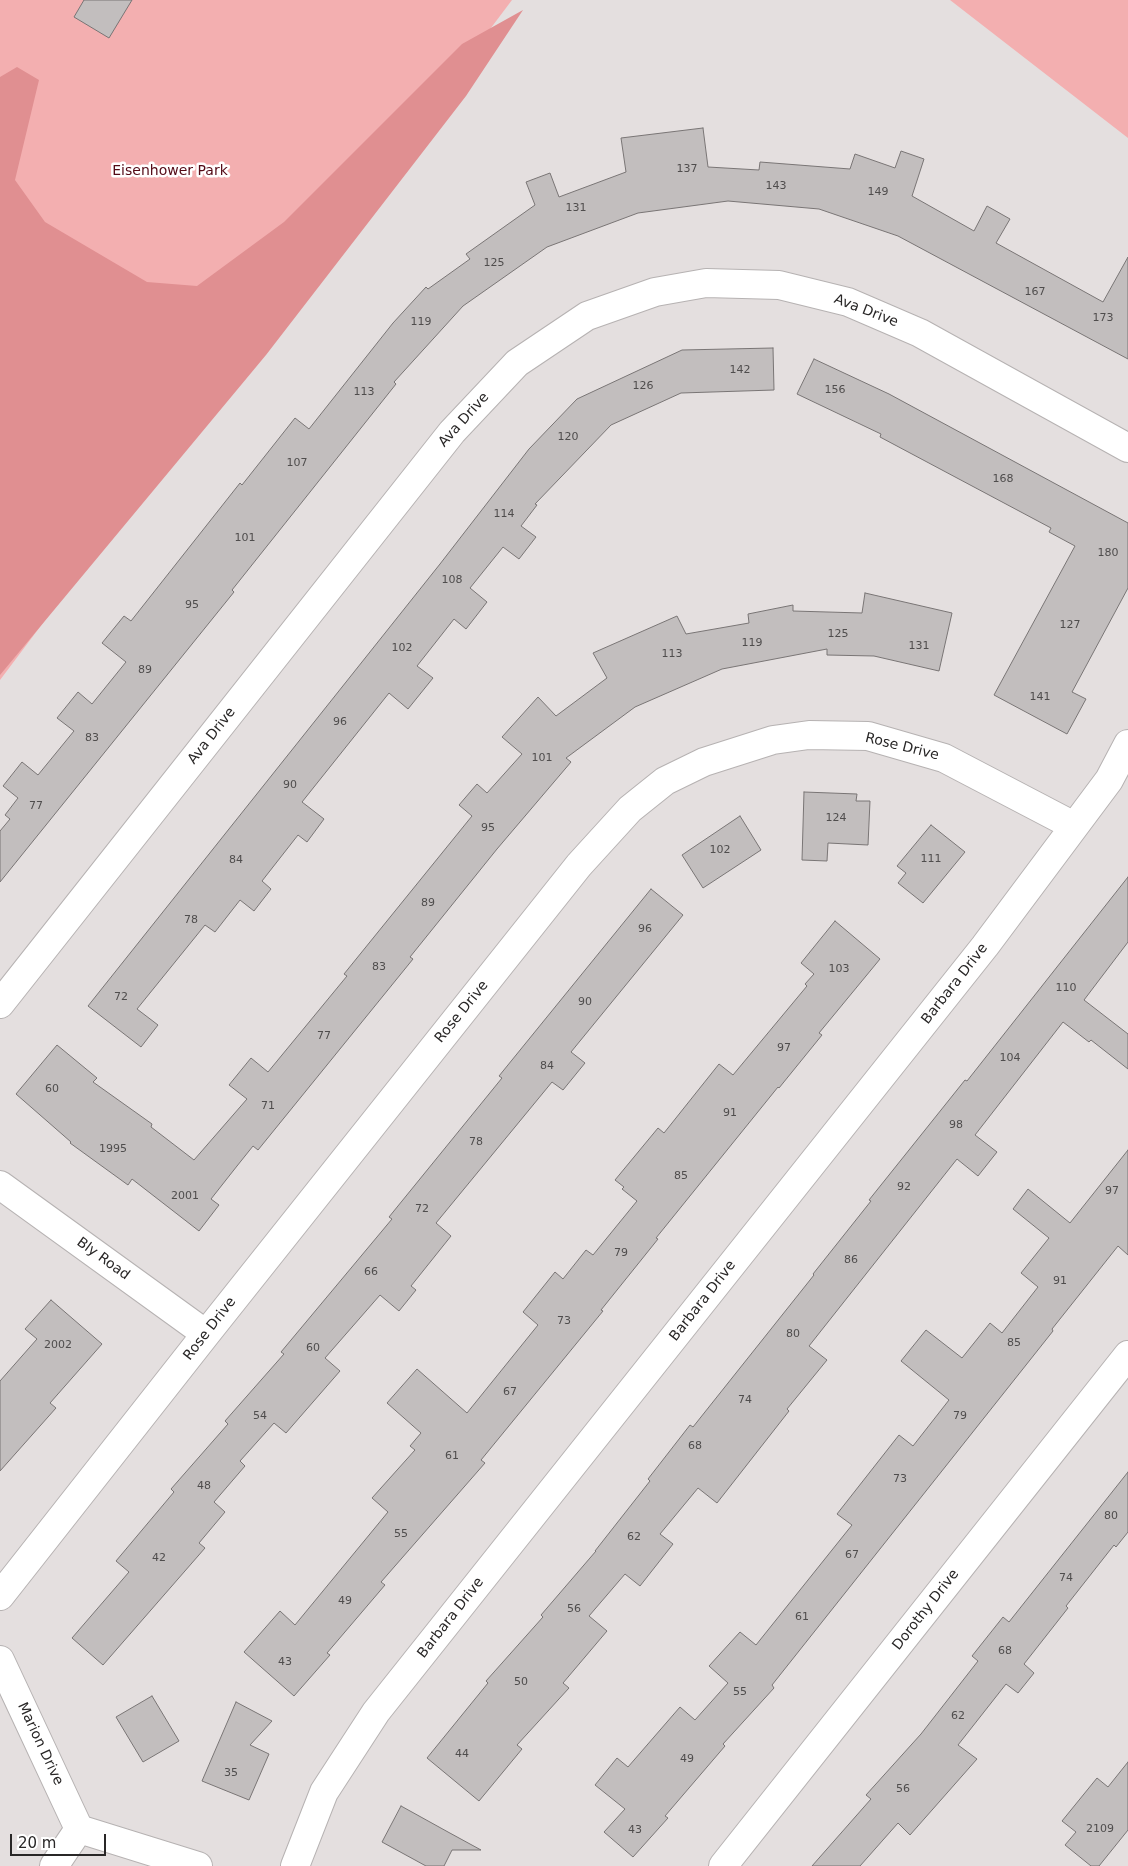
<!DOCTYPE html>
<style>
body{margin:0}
#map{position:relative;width:1128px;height:1866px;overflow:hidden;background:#e4dfdf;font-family:"DejaVu Sans",sans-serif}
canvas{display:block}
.scale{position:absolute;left:10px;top:1834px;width:96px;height:22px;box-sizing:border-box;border:2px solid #292727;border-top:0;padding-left:6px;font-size:15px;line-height:18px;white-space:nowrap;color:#292727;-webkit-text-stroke:4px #fff;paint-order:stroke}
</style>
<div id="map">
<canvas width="1128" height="1866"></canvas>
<div class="scale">20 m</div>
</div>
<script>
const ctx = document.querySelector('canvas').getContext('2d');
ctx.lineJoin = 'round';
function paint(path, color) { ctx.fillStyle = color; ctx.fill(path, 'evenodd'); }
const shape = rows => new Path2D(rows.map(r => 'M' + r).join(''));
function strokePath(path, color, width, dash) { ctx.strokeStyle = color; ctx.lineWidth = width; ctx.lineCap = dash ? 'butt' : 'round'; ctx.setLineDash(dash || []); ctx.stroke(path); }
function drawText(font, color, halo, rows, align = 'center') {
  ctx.font = font + ' "DejaVu Sans",sans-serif'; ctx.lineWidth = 5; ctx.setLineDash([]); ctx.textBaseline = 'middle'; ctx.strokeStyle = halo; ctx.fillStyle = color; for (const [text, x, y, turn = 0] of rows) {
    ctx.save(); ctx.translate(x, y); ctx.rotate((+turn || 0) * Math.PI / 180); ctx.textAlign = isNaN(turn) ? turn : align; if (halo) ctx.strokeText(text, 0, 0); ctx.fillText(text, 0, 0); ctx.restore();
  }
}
paint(shape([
 [0,0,512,0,0,680],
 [950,0,1128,0,1128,138]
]), '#f3afb0');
paint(shape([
 [523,10,466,96,266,355,0,675,0,77,17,67,39,80,15,180,45,222,147,282,197,286,284,222,462,44]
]), '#e08f91');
const building = shape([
 [84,0,132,0,109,38,74,17,84,0],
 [703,128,708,167,759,170,760,162,850,169,855,154,895,168,901,151,924,159,912,196,974,231,987,206,1010,219,996,243,1103,302,1128,257,1128,359,898,236,819,209,728,201,638,213,547,247,463,306,394,382,396,384,232,590,234,592,0,882,0,831,10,819,5,815,18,798,3,786,22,762,38,775,74,731,57,718,78,692,92,704,126,662,102,643,124,616,131,621,240,483,242,485,295,418,309,429,393,323,426,287,428,289,470,259,466,254,535,205,526,182,550,173,559,197,626,172,621,138,703,128],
 [773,348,774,390,681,393,611,425,535,504,537,505,521,526,536,537,519,559,503,547,470,588,487,602,466,629,454,619,417,666,433,678,408,709,389,693,302,802,324,819,307,842,298,835,262,881,271,889,254,911,240,900,215,932,205,925,137,1009,158,1025,141,1047,88,1006,440,564,529,449,577,399,682,350,773,348],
 [814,359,889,394,1128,523,1128,588,1072,692,1086,699,1067,734,994,695,1075,546,1049,532,1051,528,880,437,881,434,797,394,814,359],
 [865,593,952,613,939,671,874,656,827,655,827,649,722,669,635,707,566,758,571,762,497,849,410,957,413,959,258,1150,253,1146,237,1166,211,1199,219,1205,199,1231,132,1179,128,1185,70,1143,71,1142,16,1094,57,1045,97,1078,93,1082,152,1124,151,1127,194,1160,247,1099,229,1085,251,1058,268,1072,347,976,344,974,472,816,459,805,477,784,487,793,522,754,502,737,538,697,556,716,607,678,593,653,677,616,686,634,749,623,748,614,793,605,793,611,862,613,865,593],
 [804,792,857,794,856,801,870,801,868,845,828,843,827,861,802,860,804,792],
 [740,816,761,850,703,888,682,855,740,816],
 [931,825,965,852,923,903,898,883,906,873,897,866,931,825],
 [1128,877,1128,942,1084,1000,1128,1034,1128,1069,1091,1040,1089,1042,1063,1022,975,1135,997,1152,978,1176,957,1159,809,1346,827,1360,787,1409,789,1411,717,1503,698,1488,660,1534,673,1544,640,1586,625,1574,589,1616,607,1631,563,1683,569,1688,517,1745,522,1749,479,1801,427,1758,488,1683,486,1681,543,1617,541,1615,596,1551,595,1551,650,1481,648,1479,690,1425,693,1427,814,1275,813,1274,871,1201,869,1200,965,1080,967,1081,1128,877],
 [651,889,683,915,571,1052,585,1063,563,1090,552,1082,436,1223,451,1236,411,1286,416,1290,399,1311,380,1295,325,1358,340,1371,286,1433,274,1423,240,1461,245,1466,214,1502,225,1512,199,1543,205,1548,103,1665,72,1638,129,1572,116,1561,174,1492,171,1489,228,1424,225,1421,284,1354,281,1352,392,1219,389,1217,502,1078,499,1076,651,889],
 [835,921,880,959,819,1033,822,1035,779,1088,778,1087,656,1238,658,1239,601,1310,603,1311,481,1460,485,1463,381,1582,385,1585,327,1653,330,1655,294,1696,244,1652,280,1611,295,1625,388,1512,372,1498,415,1450,410,1446,421,1433,387,1403,417,1369,467,1413,538,1325,523,1312,555,1272,563,1279,586,1250,593,1255,637,1201,622,1189,624,1187,615,1180,658,1128,664,1133,719,1064,733,1075,807,986,805,984,814,974,801,963,835,921],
 [1128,1150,1128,1255,1118,1246,1052,1329,1053,1331,772,1685,774,1688,723,1744,725,1746,665,1816,668,1818,633,1857,604,1832,625,1809,595,1785,617,1758,628,1767,680,1707,695,1720,728,1683,709,1666,740,1632,756,1645,852,1525,837,1514,899,1435,913,1446,949,1400,901,1361,926,1330,962,1358,990,1323,1002,1333,1038,1287,1021,1273,1049,1238,1013,1209,1028,1189,1070,1223,1128,1150],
 [51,1300,102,1344,50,1403,56,1408,0,1471,0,1381,37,1339,25,1329,51,1300],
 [1128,1472,1128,1532,1116,1547,1114,1545,1066,1606,1068,1608,1024,1664,1034,1673,1018,1693,1006,1684,958,1745,977,1759,910,1835,898,1823,860,1866,812,1866,871,1799,866,1795,921,1734,978,1661,972,1656,1003,1617,1009,1622,1128,1472],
 [152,1696,179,1741,143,1762,116,1717,152,1696],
 [236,1702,272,1721,250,1745,269,1754,249,1800,202,1781,236,1702],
 [1128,1762,1128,1830,1099,1866,1091,1866,1065,1845,1076,1832,1062,1821,1097,1778,1108,1787,1128,1762],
 [401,1806,448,1832,481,1850,452,1850,444,1866,426,1866,382,1842,401,1806]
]);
paint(building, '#c2bebe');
strokePath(building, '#797575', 1);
const minor = shape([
 [0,1004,452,432,517,363,587,316,655,292,706,283,779,285,848,302,920,333,1128,448],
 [0,1185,206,1334],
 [0,1596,206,1334,579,865,630,809,665,781,704,762,773,740,809,735,868,736,944,758,1074,826],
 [0,1660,79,1829],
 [79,1829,198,1866],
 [54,1866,79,1829],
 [295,1866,324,1792,376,1712,985,946,1109,780,1128,744],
 [723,1866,1128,1355]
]);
strokePath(minor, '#b6b2b2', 30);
strokePath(minor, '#fff', 28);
drawText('11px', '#4f4d4d', null, [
 ["137",687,169],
 ["143",776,186],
 ["149",878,192],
 ["131",576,208],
 ["125",494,263],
 ["167",1035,292],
 ["173",1103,318],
 ["119",421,322],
 ["142",740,370],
 ["126",643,386],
 ["156",835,390],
 ["113",364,392],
 ["120",568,437],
 ["107",297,463],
 ["168",1003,479],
 ["114",504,514],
 ["101",245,538],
 ["180",1108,553],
 ["108",452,580],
 ["95",192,605],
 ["127",1070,625],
 ["125",838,634],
 ["119",752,643],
 ["131",919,646],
 ["102",402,648],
 ["113",672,654],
 ["89",145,670],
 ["141",1040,697],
 ["96",340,722],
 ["83",92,738],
 ["101",542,758],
 ["90",290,785],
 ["77",36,806],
 ["124",836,818],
 ["95",488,828],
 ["102",720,850],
 ["111",931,859],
 ["84",236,860],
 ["89",428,903],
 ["78",191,920],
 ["96",645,929],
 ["83",379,967],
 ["103",839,969],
 ["110",1066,988],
 ["72",121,997],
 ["90",585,1002],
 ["77",324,1036],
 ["97",784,1048],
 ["104",1010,1058],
 ["84",547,1066],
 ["60",52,1089],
 ["71",268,1106],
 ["91",730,1113],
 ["98",956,1125],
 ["78",476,1142],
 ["1995",113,1149],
 ["85",681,1176],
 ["92",904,1187],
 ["97",1112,1191],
 ["2001",185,1196],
 ["72",422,1209],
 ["79",621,1253],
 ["86",851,1260],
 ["66",371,1272],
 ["91",1060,1281],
 ["73",564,1321],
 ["80",793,1334],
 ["85",1014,1343],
 ["2002",58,1345],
 ["60",313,1348],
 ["67",510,1392],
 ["74",745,1400],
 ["54",260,1416],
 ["79",960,1416],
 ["68",695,1446],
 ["61",452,1456],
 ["73",900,1479],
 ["48",204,1486],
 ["80",1111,1516],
 ["55",401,1534],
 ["62",634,1537],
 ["67",852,1555],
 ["42",159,1558],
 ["74",1066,1578],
 ["49",345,1601],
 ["56",574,1609],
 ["61",802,1617],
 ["68",1005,1651],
 ["43",285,1662],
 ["50",521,1682],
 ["55",740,1692],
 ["62",958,1716],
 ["44",462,1754],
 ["49",687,1759],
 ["35",231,1773],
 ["56",903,1789],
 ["2109",1100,1829],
 ["43",635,1830]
]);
drawText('14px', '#530a16', '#fff', [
 ["Eisenhower Park",170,171]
]);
drawText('14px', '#292727', '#fff', [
 ["Ava Drive",866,311,21],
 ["Ava Drive",464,420,-48],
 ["Ava Drive",212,736,-52],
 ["Rose Drive",902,747,14],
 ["Barbara Drive",955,984,-52],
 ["Rose Drive",462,1012,-51],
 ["Bly Road",103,1259,36],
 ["Barbara Drive",703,1301,-52],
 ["Rose Drive",210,1329,-52],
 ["Dorothy Drive",926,1610,-52],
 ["Barbara Drive",451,1618,-52],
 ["Marion Drive",40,1744,65]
]);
</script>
